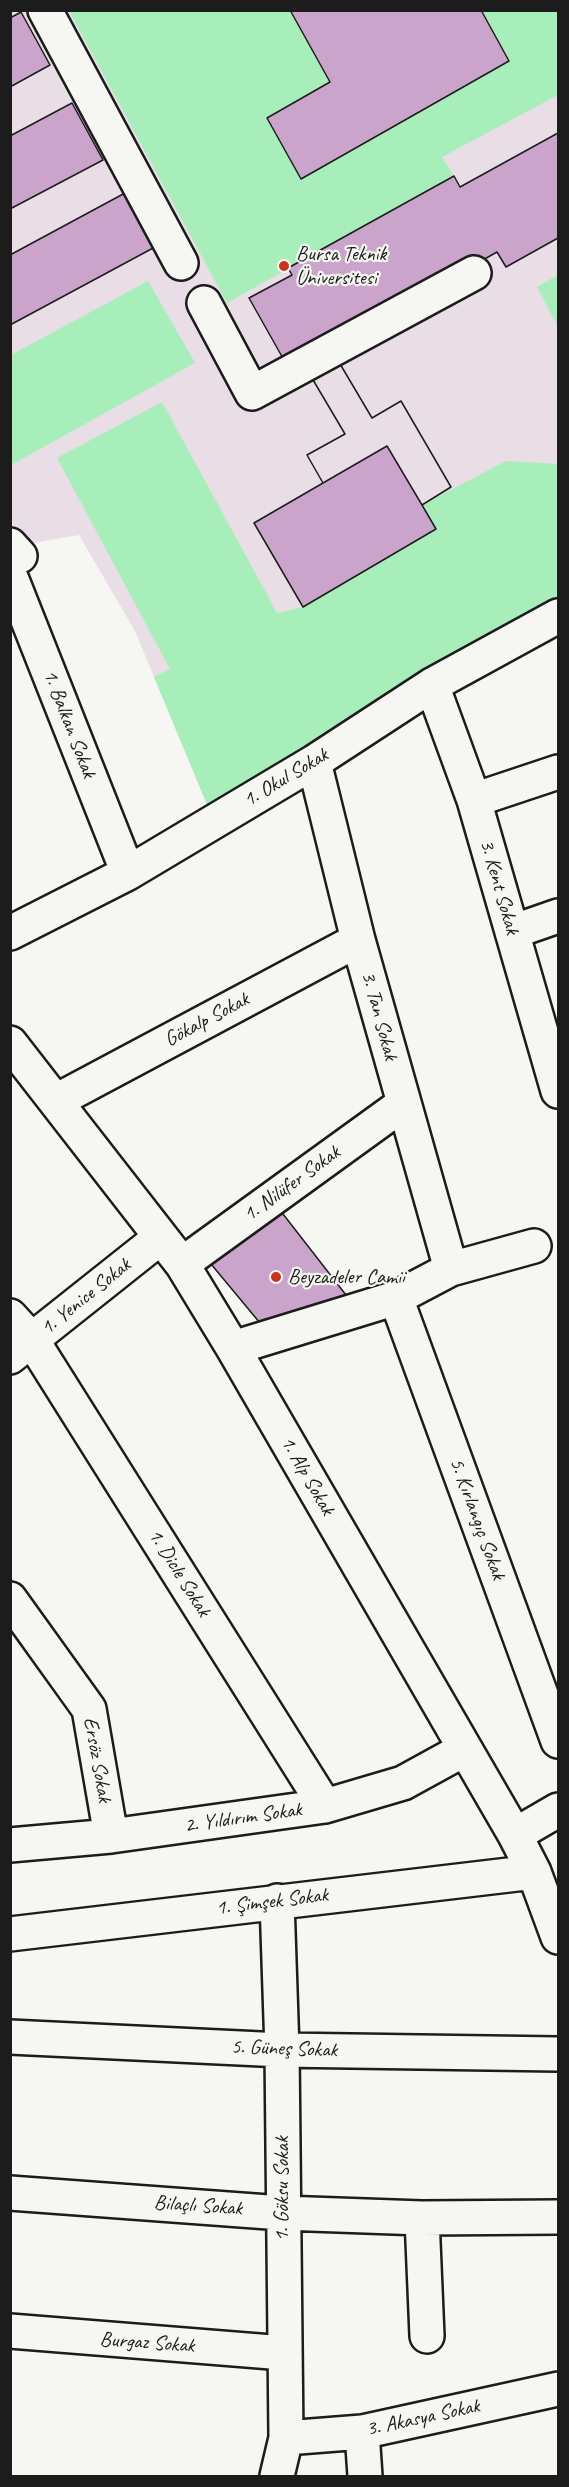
<!DOCTYPE html>
<meta charset="utf-8">
<style>
body{margin:0}
#map{position:relative;width:569px;height:2487px;overflow:hidden;background:#f6f6f2;font-family:Caveat,sans-serif}
canvas{display:block}
.frame{position:absolute;inset:0;border:12px solid #1c1c1c;pointer-events:none}
</style>
<div id="map">
<canvas width="569" height="2487"></canvas>
<div class="frame"></div>
</div>
<script>
const ctx = document.querySelector('canvas').getContext('2d');
ctx.lineJoin = 'round';
function paint(path, color) { ctx.fillStyle = color; ctx.fill(path, 'evenodd'); }
const shape = rows => new Path2D(rows.map(r => 'M' + r).join(''));
function strokePath(path, color, width, dash) { ctx.strokeStyle = color; ctx.lineWidth = width; ctx.lineCap = dash ? 'butt' : 'round'; ctx.setLineDash(dash || []); ctx.stroke(path); }
function drawText(font, color, halo, rows, align = 'center') {
  ctx.font = font + ' Caveat,sans-serif'; ctx.lineWidth = 4.5; ctx.setLineDash([]); ctx.textBaseline = 'middle'; ctx.strokeStyle = halo; ctx.fillStyle = color; for (const [text, x, y, turn = 0] of rows) {
    ctx.save(); ctx.translate(x, y); ctx.rotate((+turn || 0) * Math.PI / 180); ctx.textAlign = isNaN(turn) ? turn : align; if (halo) ctx.strokeText(text, 0, 0); ctx.fillText(text, 0, 0); ctx.restore();
  }
}
paint(shape([
 [11,11,558,11,558,600,208,807,135,631,79,535,27,544,11,522]
]), '#e9dde6');
paint(shape([
 [69,11,290,11,330,82,267,118,301,178,509,61,481,11,558,11,558,95,442,157,454,176,227,303],
 [558,275,558,327,537,287],
 [148,281,195,363,11,465,11,355],
 [162,402,277,613,303,607,436,530,422,505,506,461,558,464,558,600,208,807,154,677,170,669,57,458]
]), '#a8eeba');
const building = shape([
 [290,10,481,10,509,61,301,179,267,118,330,82,290,10],
 [21,12,50,65,10,87,10,18,21,12],
 [72,103,103,160,10,209,10,136,72,103],
 [558,133,558,238,506,267,497,252,289,369,249,298,292,275,288,268,454,176,460,187,558,133],
 [125,193,155,247,10,325,10,255,125,193],
 [333,352,372,418,401,401,451,487,422,505,436,529,303,607,254,523,323,483,307,455,345,434,306,368,333,352],
 [333,352,372,418,401,401,451,487,422,505,387,446,323,483,307,455,345,434,306,368,333,352],
 [276,1205,346,1295,260,1323,206,1258,276,1205]
]);
paint(building, '#cba4cb');
strokePath(building, '#1c1c1c', 1.5);
const minor = shape([
 [45,10,181,263],
 [204,303,252,393,474,273],
 [10,545,20,556,10,559],
 [10,575,128,873],
 [432,685,474,800,558,1091],
 [314,762,358,940,451,1269],
 [474,800,558,772],
 [512,932,558,916],
 [10,933,128,873,314,762,432,685,558,616],
 [10,1043,182,1264,233,1348,515,1835,534,1872,558,1937],
 [56,1101,358,940],
 [182,1264,403,1104],
 [396,1298,558,1741],
 [10,1316,32,1340,325,1806],
 [233,1348,396,1298,451,1269,534,1246],
 [10,1357,161,1237],
 [10,1599,89,1709,111,1836],
 [515,1835,558,1810],
 [10,1845,111,1836,325,1806,403,1783,465,1749],
 [277,1901,282,2050,286,2438,277,2476],
 [10,1934,534,1872],
 [10,2037,282,2050,558,2054],
 [10,2193,282,2213,422,2218,558,2217],
 [422,2218,427,2336],
 [10,2331,284,2353],
 [362,2432,365,2476],
 [286,2438,362,2432,558,2389]
]);
strokePath(minor, '#1c1c1c', 38);
strokePath(minor, '#f6f6f2', 33);
for (const [x, y, r, color] of [
 [284,266,6,"#c8321e"],
 [276,1277,6,"#c8321e"]
]) { const dot = new Path2D(); dot.arc(x, y, r, 0, 2 * Math.PI); ctx.fillStyle = color; ctx.fill(dot); strokePath(dot, '#f6f6f2', 2); }
drawText('21px', '#1c1c1c', '#f6f6f2', [
 ["Bursa Teknik",296,254],
 ["Üniversitesi",296,278],
 ["Beyzadeler Camii",288,1277]
], 'left');
drawText('21px', '#1c1c1c', '#f6f6f2', [
 ["1. Balkan Sokak",69,724,69],
 ["1. Okul Sokak",286,778,-31],
 ["3. Kent Sokak",499,887,74],
 ["3. Tan Sokak",379,1016,75],
 ["Gökalp Sokak",207,1020,-28],
 ["1. Nilüfer Sokak",292,1184,-36],
 ["1. Yenice Sokak",86,1297,-39],
 ["1. Alp Sokak",307,1476,60],
 ["5. Kırlangıç Sokak",477,1519,70],
 ["1. Dicle Sokak",179,1573,58],
 ["Ersöz Sokak",97,1760,80],
 ["2. Yıldırım Sokak",243,1818,-8],
 ["1. Şimşek Sokak",272,1902,-7],
 ["5. Güneş Sokak",284,2049,2],
 ["1. Göksu Sokak",282,2189,-90],
 ["Bilaçlı Sokak",198,2206,4],
 ["Burgaz Sokak",147,2343,4],
 ["3. Akasya Sokak",423,2418,-12]
]);
</script>
